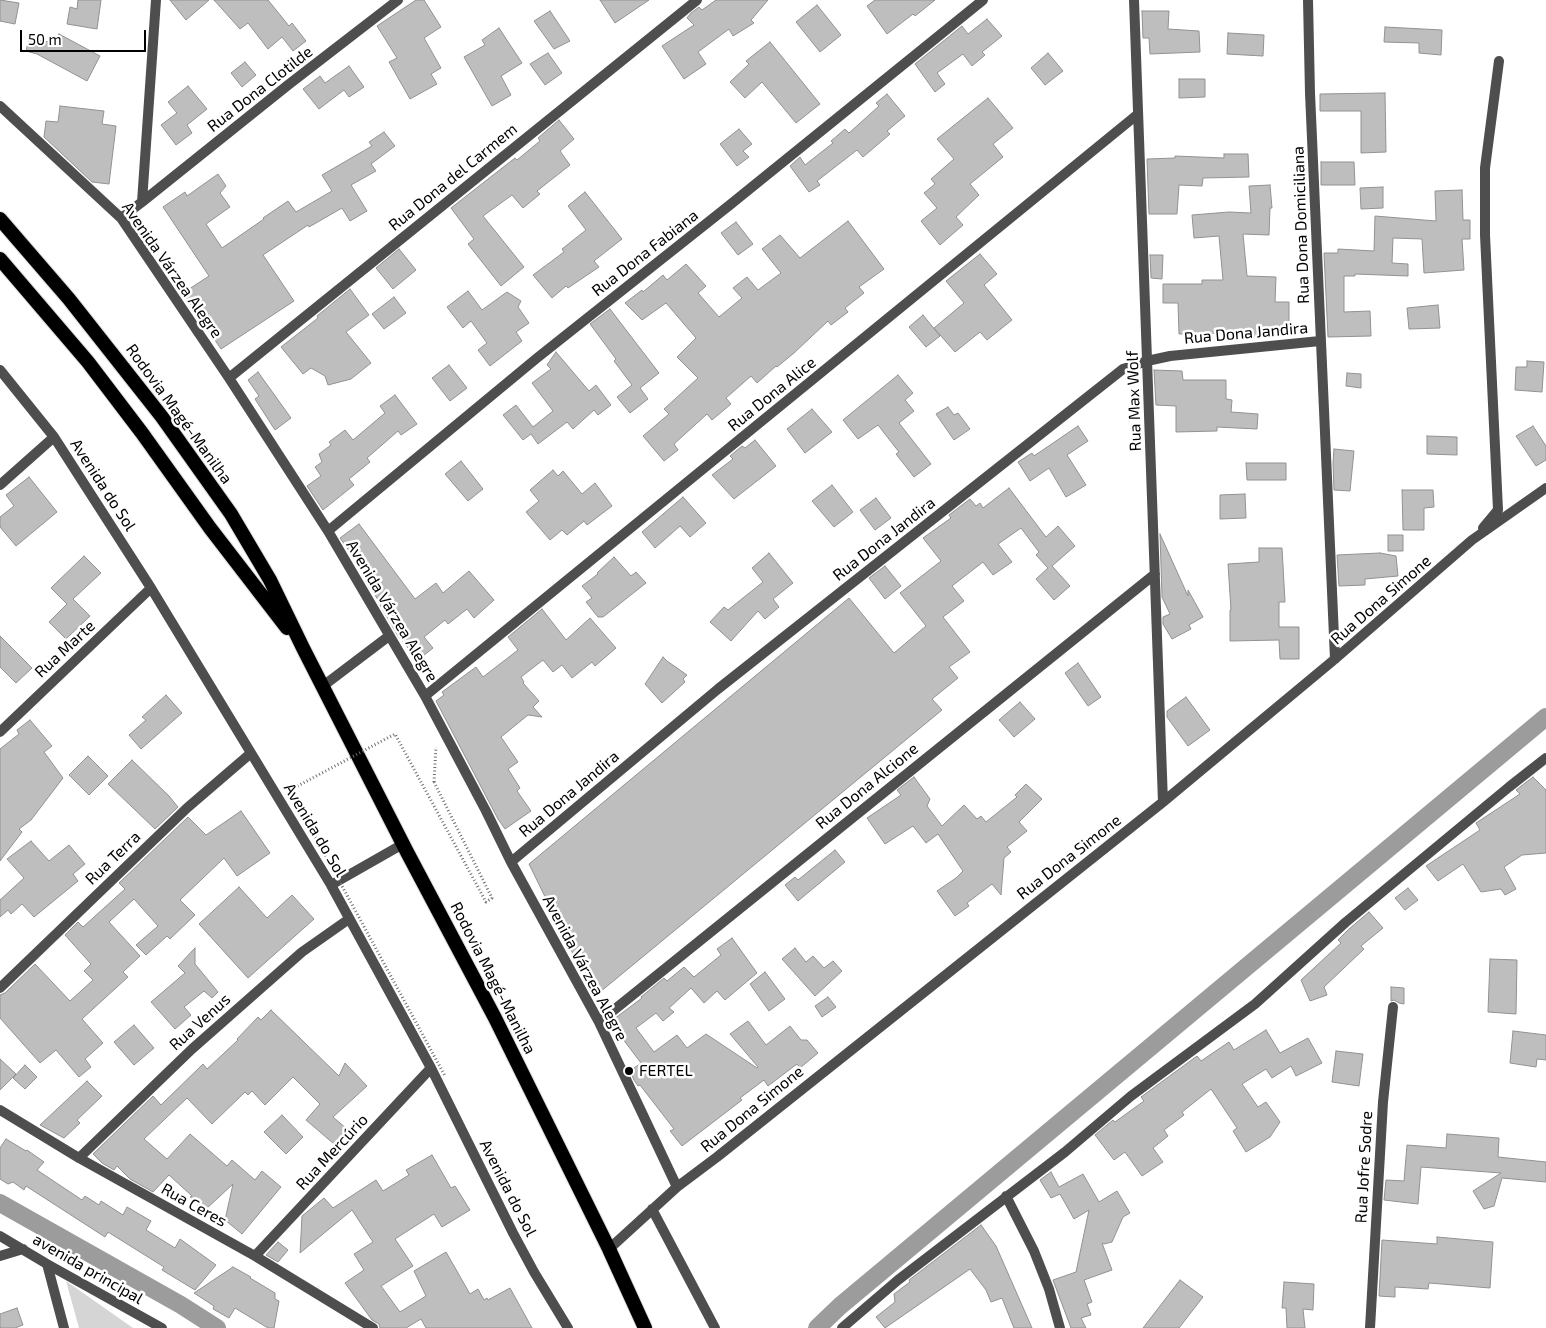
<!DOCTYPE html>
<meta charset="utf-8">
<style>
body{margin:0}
#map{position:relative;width:1546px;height:1328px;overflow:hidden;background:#fff;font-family:"Exo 2",sans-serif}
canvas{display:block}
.scale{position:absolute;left:20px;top:30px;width:126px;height:22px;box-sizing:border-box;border:2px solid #000;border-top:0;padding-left:6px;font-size:15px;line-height:18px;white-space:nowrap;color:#000;-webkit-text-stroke:4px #fff;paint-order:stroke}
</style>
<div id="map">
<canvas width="1546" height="1328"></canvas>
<div class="scale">50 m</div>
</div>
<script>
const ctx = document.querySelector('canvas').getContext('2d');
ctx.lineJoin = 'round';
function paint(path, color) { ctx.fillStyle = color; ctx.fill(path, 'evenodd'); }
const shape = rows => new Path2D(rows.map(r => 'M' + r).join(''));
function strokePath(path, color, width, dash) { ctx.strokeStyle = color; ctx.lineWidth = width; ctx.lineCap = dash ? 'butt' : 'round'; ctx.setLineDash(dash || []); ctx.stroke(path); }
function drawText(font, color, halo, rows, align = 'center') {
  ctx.font = font + ' "Exo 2",sans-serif'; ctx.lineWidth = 5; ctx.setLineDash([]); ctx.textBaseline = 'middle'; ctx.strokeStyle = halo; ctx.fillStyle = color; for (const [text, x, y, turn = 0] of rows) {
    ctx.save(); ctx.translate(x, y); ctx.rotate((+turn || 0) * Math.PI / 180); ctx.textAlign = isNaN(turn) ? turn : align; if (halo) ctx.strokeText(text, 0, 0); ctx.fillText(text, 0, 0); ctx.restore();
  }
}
paint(shape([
 [66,1281,133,1328,79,1328]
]), '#d5d5d5');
strokePath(shape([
 [0,1203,181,1305,217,1328],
 [817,1328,840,1306,1546,717]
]), '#9c9c9c', 18);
const building = shape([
 [0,0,19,3,15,24,0,21,0,0],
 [78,0,101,0,97,29,67,24,70,7,77,9,78,0],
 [170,0,209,0,186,20,170,0],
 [214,0,268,0,289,26,292,23,306,41,293,51,282,37,268,49,248,23,240,29,214,0],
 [416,0,424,0,441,27,424,38,441,68,431,74,437,84,410,99,389,62,397,58,377,26,416,0],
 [600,0,649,0,615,23,600,0],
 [716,0,768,0,751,20,754,23,733,36,729,29,698,52,706,64,684,79,662,46,694,25,687,18,691,13,699,7,702,10,716,0],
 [875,0,935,0,915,16,913,14,887,34,867,6,875,0],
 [817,5,841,35,820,52,796,22,817,5],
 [550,11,570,41,554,49,534,21,550,11],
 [1142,11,1169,11,1168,29,1199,31,1200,52,1150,54,1149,38,1143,38,1142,11],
 [987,19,1002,36,982,52,985,55,972,66,963,54,937,73,945,84,935,92,915,64,962,26,968,34,987,19],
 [1385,27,1442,30,1441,55,1419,53,1419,43,1384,42,1385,27],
 [499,28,522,63,501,76,511,95,492,106,464,57,485,45,482,40,499,28],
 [1228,33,1264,35,1263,56,1227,54,1228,33],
 [59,34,100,56,87,81,37,54,26,51,29,38,54,43,59,34],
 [770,42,820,104,796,123,762,82,745,98,730,82,749,64,746,61,770,42],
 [548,53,562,73,545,85,530,64,548,53],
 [1048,53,1063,71,1045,85,1031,68,1048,53],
 [245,62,256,75,242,87,231,73,245,62],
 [349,66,364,87,349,97,344,90,319,109,303,89,320,76,325,83,349,66],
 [1179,79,1205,79,1205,97,1179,98,1179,79],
 [188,86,207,109,187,125,192,133,176,145,161,125,177,113,168,102,188,86],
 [1385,93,1386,152,1361,153,1361,111,1320,111,1320,94,1385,93],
 [887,94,905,116,887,131,890,134,863,157,857,150,817,181,820,185,809,192,790,166,800,157,805,165,833,143,831,141,845,129,849,133,879,106,876,103,887,94],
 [988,98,1013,128,993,144,1003,157,970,184,979,195,956,217,963,225,940,245,921,221,937,208,924,193,935,184,931,179,954,159,937,139,988,98],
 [60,106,104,111,102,124,116,126,109,184,92,182,44,137,46,121,58,122,60,106],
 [559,120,574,139,560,151,570,165,537,191,540,194,523,208,512,195,483,216,524,267,501,286,468,244,474,239,451,208,515,158,517,160,540,141,538,138,559,120],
 [739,129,752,144,743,151,749,157,737,166,720,144,739,129],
 [384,132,395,146,371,164,376,171,351,185,367,211,350,221,342,208,309,227,308,225,263,255,294,301,221,349,183,293,209,276,163,207,185,192,187,196,218,174,226,186,220,193,230,207,206,224,222,248,264,219,263,218,288,201,296,212,332,191,322,175,372,146,369,142,384,132],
 [1224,154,1248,154,1249,177,1203,178,1202,186,1179,185,1177,214,1149,214,1147,159,1175,158,1175,156,1224,158,1224,154],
 [1321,162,1354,162,1355,185,1321,185,1321,162],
 [1270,185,1272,208,1270,208,1269,235,1243,234,1247,276,1276,277,1275,302,1289,302,1289,336,1226,336,1226,333,1179,334,1178,303,1163,303,1163,284,1202,284,1202,280,1223,280,1219,236,1194,238,1192,215,1229,212,1251,213,1249,186,1270,185],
 [1383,187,1383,208,1361,209,1360,188,1383,187],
 [1462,190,1463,220,1470,220,1470,239,1462,239,1464,270,1424,273,1422,239,1393,238,1392,263,1408,264,1408,276,1355,274,1355,276,1344,276,1344,312,1370,311,1371,336,1328,337,1324,253,1338,253,1338,249,1374,251,1375,216,1436,221,1435,191,1462,190],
 [585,192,622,239,594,261,599,267,568,288,566,286,552,298,533,275,564,252,562,249,586,230,568,206,585,192],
 [848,221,884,269,859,287,864,293,845,308,848,312,831,325,828,321,794,353,777,367,776,366,757,383,751,376,726,398,731,404,712,420,707,414,674,444,678,450,664,461,643,436,669,414,664,409,698,378,677,357,696,338,666,303,642,320,625,303,642,290,643,292,663,275,667,280,686,264,706,286,698,293,719,317,742,298,733,288,747,277,758,290,781,273,762,249,780,235,800,258,848,221],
 [736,222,753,244,738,255,721,233,736,222],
 [399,249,416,270,393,289,376,268,399,249],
 [980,254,997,274,984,285,1012,320,987,340,980,332,955,352,934,328,964,303,946,281,980,254],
 [1150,255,1163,255,1162,279,1151,278,1150,255],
 [350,289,369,315,346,332,371,363,351,379,328,385,325,376,311,368,303,374,281,347,318,318,317,316,350,289],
 [468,291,482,310,507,292,521,301,518,307,529,323,516,332,522,341,490,366,478,350,487,343,471,321,463,328,447,307,468,291],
 [394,297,406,313,384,329,372,314,394,297],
 [1438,305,1440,328,1409,329,1407,308,1438,305],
 [610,309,659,373,640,388,648,399,630,413,617,397,632,385,614,361,616,359,590,324,610,309],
 [923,315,940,336,926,347,909,327,923,315],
 [556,352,589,391,596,385,611,405,598,415,594,410,573,429,567,422,538,444,531,434,523,440,503,415,516,405,533,427,553,411,532,383,551,369,547,365,556,352],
 [1527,361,1544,362,1542,392,1515,390,1516,367,1527,367,1527,361],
 [449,365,467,388,450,401,432,378,449,365],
 [1154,370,1182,371,1183,380,1226,380,1226,399,1232,400,1231,412,1258,414,1257,429,1217,427,1217,431,1176,432,1176,406,1156,405,1154,370],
 [258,372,291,418,275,430,255,399,259,396,248,380,258,372],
 [1347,373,1361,374,1361,388,1346,386,1347,373],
 [898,375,913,393,905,400,914,411,899,423,931,464,914,477,896,454,899,452,878,425,858,439,843,420,898,375],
 [395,395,417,424,401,435,398,431,367,458,370,462,349,479,354,485,323,510,307,486,321,476,315,467,322,462,319,454,331,445,329,442,345,430,353,440,385,413,380,406,395,395],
 [948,407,954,415,958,413,970,429,954,440,936,414,948,407],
 [812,409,832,432,805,453,787,429,812,409],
 [1078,426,1088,441,1067,455,1086,485,1066,497,1049,468,1030,481,1018,462,1032,453,1034,456,1078,426],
 [1533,426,1546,446,1546,460,1536,466,1516,436,1533,426],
 [1427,436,1457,437,1457,455,1427,454,1427,436],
 [755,440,776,466,734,499,712,475,733,459,730,456,742,446,745,448,755,440],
 [1334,449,1354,451,1350,491,1334,490,1333,463,1334,449],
 [461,461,483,489,468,501,445,474,461,461],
 [1246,463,1286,463,1286,480,1247,480,1246,463],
 [553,470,558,476,563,471,582,494,595,483,612,506,587,525,584,521,567,535,562,530,550,540,526,512,539,501,530,490,553,470],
 [29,477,57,512,16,546,0,527,0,517,14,506,6,495,29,477],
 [832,485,853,512,834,527,812,501,832,485],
 [1009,488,1046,537,1058,526,1075,546,1052,566,1070,586,1054,600,1036,579,1048,568,1036,555,1039,552,1021,528,998,544,1012,562,993,575,983,562,952,586,964,601,943,617,970,652,949,667,958,678,932,699,942,710,594,997,529,864,849,598,894,653,926,626,900,593,941,561,923,538,951,518,949,515,970,499,976,506,980,503,983,508,1009,488],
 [1402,490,1433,490,1434,507,1424,508,1424,530,1403,530,1402,490],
 [1245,494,1246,518,1220,519,1220,495,1245,494],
 [683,497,706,523,690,537,680,526,655,548,642,532,683,497],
 [876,498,891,518,875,530,860,510,876,498],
 [359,524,415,599,436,583,443,593,469,571,494,600,474,618,467,609,448,624,445,620,424,637,433,648,418,660,398,636,380,605,381,604,366,582,370,580,340,538,359,524],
 [1160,534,1188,596,1188,590,1203,617,1189,625,1191,629,1172,639,1163,624,1163,617,1170,614,1162,597,1160,534],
 [1388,535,1403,535,1403,551,1388,551,1388,535],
 [1259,548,1282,548,1285,602,1279,602,1279,627,1299,627,1299,659,1280,659,1279,640,1230,641,1230,610,1231,610,1228,564,1259,562,1259,548],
 [769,553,793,583,773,599,779,607,765,619,758,611,731,641,710,622,724,607,728,610,763,582,752,568,769,553],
 [1380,553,1396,556,1398,576,1365,579,1365,585,1339,586,1337,555,1380,553],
 [84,556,101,573,73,599,90,616,66,639,49,622,67,604,51,588,84,556],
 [614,557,631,576,636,572,646,583,603,617,598,617,586,602,592,598,582,586,598,574,597,573,614,557],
 [885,566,901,586,885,599,869,578,885,566],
 [542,609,566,640,590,618,616,648,595,666,592,662,572,678,562,665,553,672,543,660,521,677,524,682,523,683,539,701,533,707,542,717,528,715,501,737,518,762,508,769,520,788,517,791,531,811,505,829,498,819,436,701,444,695,442,692,476,667,483,677,518,650,508,637,542,609],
 [0,636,32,668,16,683,0,667,0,636],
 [663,657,667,661,687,675,683,679,685,682,662,703,645,684,663,657],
 [1078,663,1101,697,1088,706,1065,673,1078,663],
 [166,695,182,713,141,749,129,735,146,720,142,717,166,695],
 [1186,697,1210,730,1188,746,1167,717,1167,711,1186,697],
 [1020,702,1035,719,1014,737,999,720,1020,702],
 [30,720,52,746,44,752,63,778,31,820,19,829,22,832,0,861,0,749,19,734,17,730,30,720],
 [88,756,108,776,89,795,69,775,88,756],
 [132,760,169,796,178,807,155,829,108,784,132,760],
 [914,777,930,799,927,806,942,826,964,805,977,819,981,816,986,822,1017,797,1015,795,1026,784,1042,799,1019,822,1027,831,1007,847,1011,852,1004,858,1001,895,992,884,967,903,969,906,955,916,937,891,956,878,963,871,938,834,926,843,913,826,885,844,867,818,901,795,897,790,914,777],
 [1533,777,1546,790,1546,853,1522,855,1504,867,1516,889,1505,895,1501,889,1481,892,1463,864,1438,881,1426,866,1480,830,1476,823,1520,794,1516,790,1533,777],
 [241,811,270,853,237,876,224,858,180,900,195,915,170,939,167,936,146,955,136,945,158,926,134,899,109,922,140,956,123,972,128,977,82,1019,103,1043,85,1059,91,1067,79,1077,56,1050,40,1063,0,1018,0,995,5,993,35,964,70,1001,93,980,84,971,91,964,65,935,78,922,83,927,125,889,119,883,188,817,206,835,241,811],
 [31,841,49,861,69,845,85,864,73,874,78,881,34,917,22,904,11,914,8,910,0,917,0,900,24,878,7,859,31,841],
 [835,850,845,862,798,901,785,885,795,877,798,880,835,850],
 [239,887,267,918,292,895,314,919,248,978,199,924,239,887],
 [1408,888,1418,900,1405,910,1395,898,1408,888],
 [1369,912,1383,928,1361,946,1364,949,1324,987,1327,995,1310,1001,1301,980,1341,943,1338,940,1349,929,1369,912],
 [732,938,757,973,725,1000,717,991,704,1003,691,988,669,1008,674,1012,663,1021,656,1013,636,1028,654,1052,677,1035,687,1048,706,1034,757,1068,758,1067,730,1034,748,1021,766,1045,790,1026,801,1040,807,1040,818,1053,800,1068,797,1064,768,1086,764,1080,740,1098,742,1100,682,1146,670,1131,674,1129,640,1085,638,1086,634,1080,630,1071,641,1063,610,1022,642,998,641,997,664,978,667,981,684,967,694,977,721,955,717,949,732,938],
 [195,948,195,964,218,992,212,998,204,991,184,1007,191,1015,175,1029,151,1002,185,973,178,966,195,948],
 [795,948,806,962,813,956,824,968,833,961,842,971,815,996,782,959,795,948],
 [1490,959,1517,960,1516,1014,1488,1012,1490,959],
 [765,972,785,999,769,1011,750,984,765,972],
 [1391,987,1404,988,1404,1004,1399,1003,1394,1000,1391,1001,1391,987],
 [828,997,836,1007,822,1017,815,1006,828,997],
 [271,1010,339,1076,345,1063,367,1086,333,1117,347,1129,334,1144,306,1120,320,1104,293,1077,265,1105,252,1091,248,1095,245,1092,212,1124,187,1098,144,1139,167,1159,190,1134,227,1166,232,1160,255,1180,262,1171,281,1187,242,1234,225,1220,233,1184,204,1211,190,1197,192,1196,169,1175,153,1192,130,1179,117,1166,114,1170,102,1163,93,1154,153,1096,161,1105,203,1064,207,1069,238,1040,237,1039,258,1017,261,1020,271,1010],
 [134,1025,154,1048,134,1065,114,1042,134,1025],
 [1266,1030,1280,1053,1308,1038,1322,1063,1296,1076,1291,1066,1272,1078,1266,1069,1242,1084,1258,1107,1266,1102,1280,1122,1270,1137,1246,1152,1233,1131,1237,1128,1211,1089,1182,1112,1184,1115,1164,1130,1168,1136,1153,1148,1163,1162,1142,1176,1125,1152,1114,1160,1095,1135,1113,1120,1115,1122,1144,1101,1141,1097,1197,1056,1201,1061,1229,1042,1234,1050,1266,1030],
 [1513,1031,1546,1035,1546,1060,1537,1059,1536,1067,1510,1063,1513,1031],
 [1336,1051,1363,1054,1359,1086,1332,1082,1336,1051],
 [0,1059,16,1074,0,1090,0,1059],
 [25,1065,37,1077,25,1089,13,1078,25,1065],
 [87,1081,102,1096,77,1120,80,1123,64,1138,40,1125,87,1081],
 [282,1115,303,1137,286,1154,264,1132,282,1115],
 [1447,1134,1499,1138,1498,1157,1546,1162,1546,1182,1502,1178,1494,1206,1484,1209,1473,1191,1501,1173,1421,1167,1418,1204,1384,1200,1386,1180,1404,1181,1407,1145,1446,1148,1447,1134],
 [6,1139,26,1151,27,1150,44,1162,37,1170,82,1200,85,1196,99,1205,101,1201,123,1215,127,1207,151,1221,146,1230,175,1248,180,1239,216,1265,195,1290,162,1270,164,1267,108,1232,105,1237,26,1186,24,1190,13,1182,8,1184,0,1179,0,1148,6,1139],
 [432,1155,451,1188,455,1186,470,1210,442,1227,434,1214,395,1239,413,1266,381,1286,400,1312,426,1296,414,1271,446,1252,470,1294,478,1289,484,1300,487,1298,488,1300,510,1288,532,1328,426,1328,421,1319,406,1328,380,1328,379,1324,372,1320,345,1283,364,1270,354,1254,373,1242,352,1210,300,1253,302,1216,324,1198,333,1208,376,1180,383,1191,409,1175,406,1170,432,1155],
 [1051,1172,1059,1187,1083,1174,1099,1202,1117,1191,1130,1213,1123,1217,1112,1242,1104,1244,1102,1243,1112,1270,1084,1280,1092,1302,1087,1304,1091,1315,1081,1318,1086,1328,1071,1328,1053,1280,1076,1272,1089,1210,1074,1219,1060,1194,1051,1198,1040,1180,1051,1172],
 [981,1225,996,1246,1032,1328,1014,1328,1002,1298,991,1302,986,1290,970,1269,885,1328,876,1317,895,1302,894,1294,910,1282,909,1280,981,1225],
 [1437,1237,1493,1242,1490,1288,1429,1283,1428,1289,1395,1287,1395,1297,1379,1296,1382,1240,1437,1244,1437,1237],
 [278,1242,288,1250,278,1262,266,1255,278,1242],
 [233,1267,251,1277,250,1278,275,1293,275,1299,279,1301,274,1328,268,1328,235,1308,229,1318,213,1309,214,1306,194,1293,233,1267],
 [1180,1280,1203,1297,1179,1328,1143,1328,1180,1280],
 [1284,1282,1314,1284,1313,1310,1303,1309,1305,1328,1287,1328,1286,1308,1282,1308,1284,1282],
 [17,1308,23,1325,15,1328,0,1328,0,1314,17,1308]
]);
paint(building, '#bebebe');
strokePath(building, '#929292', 1);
const trunk = shape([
 [0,219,69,299,162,417,231,514,270,580,303,648,407,852,495,1018,609,1249,645,1328],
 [0,259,88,362,142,433,210,528,287,628]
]);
strokePath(trunk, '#dbdbdb', 16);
strokePath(shape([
 [434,782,436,747]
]), '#707070', 3, [1, 2.5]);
strokePath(shape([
 [1134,0,1163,802],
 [1308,0,1310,93,1335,659],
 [0,106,121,218,229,378,328,531,425,696,486,811,511,862,599,1022,677,1187],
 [142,202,288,85,398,0],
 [121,218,142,202,156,0],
 [0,370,54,437,151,588,331,885,431,1068,513,1233,534,1272,568,1328],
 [229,378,697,0],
 [0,485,54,437],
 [1483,528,1498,510,1485,235,1485,168,1499,61],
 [328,531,537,358,731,204,983,0],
 [323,686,389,636],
 [425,696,1138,114],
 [0,732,151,588],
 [511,862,718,689,1123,369,1147,361,1170,356,1320,341],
 [331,885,403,844],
 [0,988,187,808,251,753],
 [599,1022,1155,574],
 [0,1110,79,1158,255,1256,373,1328],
 [79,1158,192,1049,302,952,349,919],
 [1006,1196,1034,1251,1049,1289,1060,1328],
 [652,1209,715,1328],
 [0,1236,47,1264,162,1328],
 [609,1249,677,1187,717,1157,1163,802,1335,659,1472,540,1546,488],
 [0,1256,23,1249],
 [255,1256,431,1068],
 [47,1264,64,1328],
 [842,1328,898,1280,1065,1152,1131,1096,1255,1004,1346,922,1509,787,1546,758],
 [1370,1328,1383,1102,1393,1007]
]), '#4e4e4e', 10);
strokePath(trunk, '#000', 14);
strokePath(shape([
 [434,782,492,898,486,902,395,734,290,790,445,1076]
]), '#707070', 3, [1, 2.5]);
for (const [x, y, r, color] of [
 [629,1071,5,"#000"]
]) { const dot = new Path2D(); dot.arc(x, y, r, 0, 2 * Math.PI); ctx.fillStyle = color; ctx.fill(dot); strokePath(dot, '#fff', 2); }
drawText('16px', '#000', '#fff', [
 ["Rua Dona Clotilde",260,89,-38],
 ["Rua Dona del Carmem",453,177,-39],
 ["Rua Dona Domiciliana",1301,225,-92],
 ["Rua Dona Fabiana",645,253,-38],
 ["Avenida Várzea Alegre",172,270,55],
 ["Rua Dona Jandira",1246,333,-5],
 ["Rua Dona Alice",772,394,-39],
 ["Rua Max Wolf",1134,401,-92],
 ["Rodovia Magé-Manilha",179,414,54],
 ["Avenida do Sol",103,485,57],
 ["Rua Dona Jandira",884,539,-38],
 ["Rua Dona Simone",1381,600,-41],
 ["Avenida Várzea Alegre",392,611,59],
 ["Rua Marte",65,649,-43],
 ["Rua Dona Alcione",867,786,-39],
 ["Rua Dona Jandira",569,794,-40],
 ["Avenida do Sol",315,830,59],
 ["Rua Dona Simone",1069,857,-38],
 ["Rua Terra",113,858,-44],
 ["Avenida Várzea Alegre",585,968,62],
 ["Rodovia Magé-Manilha",493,978,63],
 ["Rua Venus",200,1022,-42],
 ["Rua Dona Simone",752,1109,-39],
 ["Rua Mercúrio",332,1152,-47],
 ["Rua Jofre Sodre",1364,1167,-87],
 ["Avenida do Sol",508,1188,63],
 ["Rua Ceres",194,1205,29],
 ["avenida principal",88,1269,30]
]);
drawText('16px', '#000', '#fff', [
 ["FERTEL",639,1071]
], 'left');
</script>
